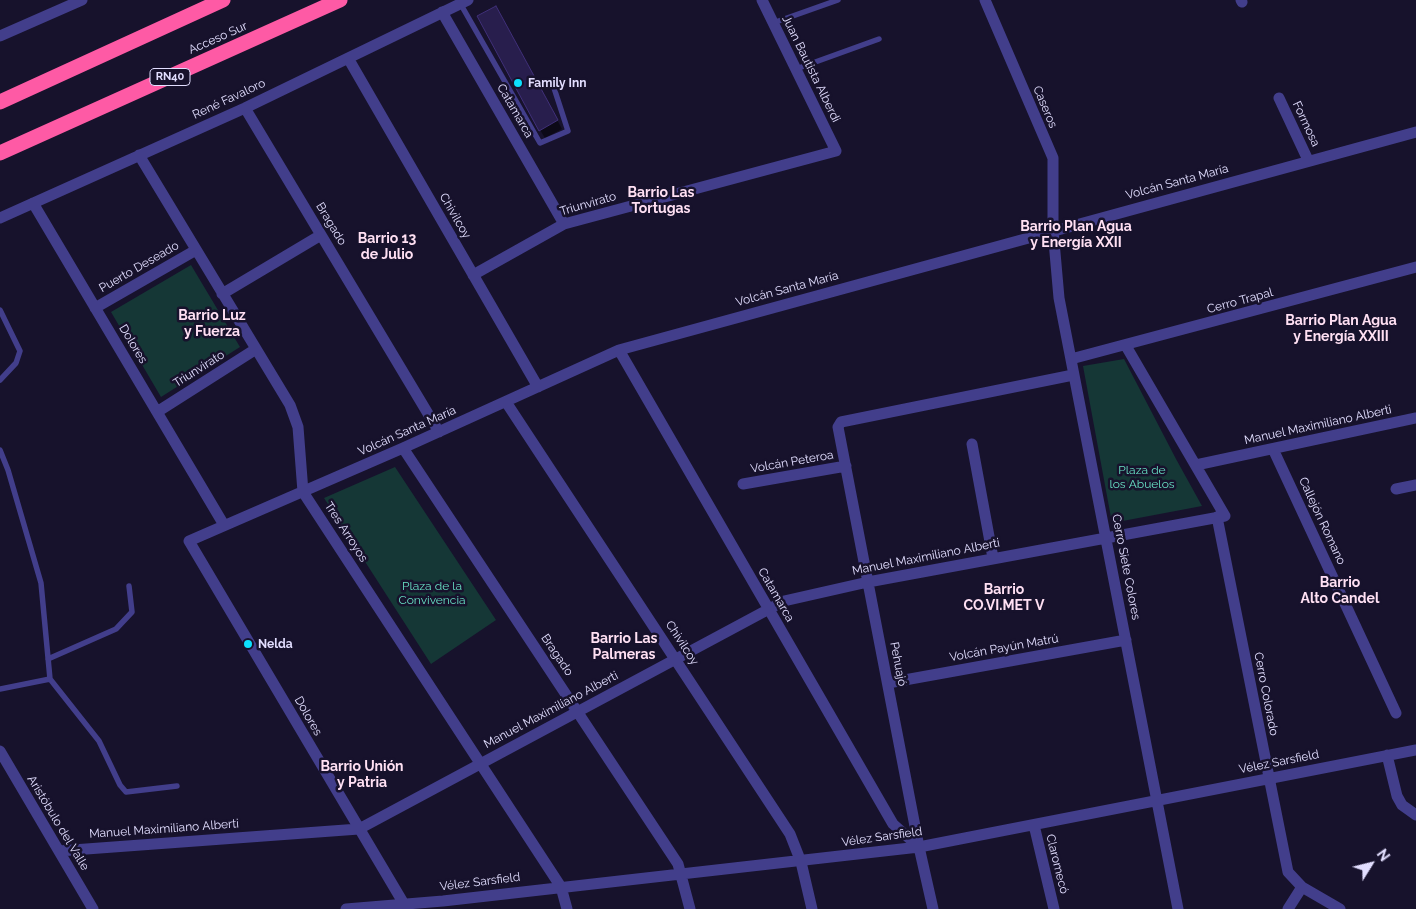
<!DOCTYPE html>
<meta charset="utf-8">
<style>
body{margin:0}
#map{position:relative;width:1416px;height:909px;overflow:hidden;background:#17122c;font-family:Raleway,sans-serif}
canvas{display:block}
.north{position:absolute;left:1346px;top:839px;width:50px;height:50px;-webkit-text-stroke:4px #17122c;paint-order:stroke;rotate:54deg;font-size:14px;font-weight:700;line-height:20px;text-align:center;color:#e2deff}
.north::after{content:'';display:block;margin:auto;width:18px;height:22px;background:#e2deff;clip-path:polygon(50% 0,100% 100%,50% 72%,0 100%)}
</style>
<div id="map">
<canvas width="1416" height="909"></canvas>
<div class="north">N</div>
</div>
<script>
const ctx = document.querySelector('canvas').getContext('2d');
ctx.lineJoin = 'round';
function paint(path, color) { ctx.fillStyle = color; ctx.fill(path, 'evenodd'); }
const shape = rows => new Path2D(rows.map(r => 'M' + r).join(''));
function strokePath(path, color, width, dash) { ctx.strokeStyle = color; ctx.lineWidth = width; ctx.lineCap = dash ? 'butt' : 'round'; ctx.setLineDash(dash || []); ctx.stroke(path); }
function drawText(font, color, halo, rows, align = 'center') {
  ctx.font = font + ' Raleway,sans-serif'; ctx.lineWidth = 5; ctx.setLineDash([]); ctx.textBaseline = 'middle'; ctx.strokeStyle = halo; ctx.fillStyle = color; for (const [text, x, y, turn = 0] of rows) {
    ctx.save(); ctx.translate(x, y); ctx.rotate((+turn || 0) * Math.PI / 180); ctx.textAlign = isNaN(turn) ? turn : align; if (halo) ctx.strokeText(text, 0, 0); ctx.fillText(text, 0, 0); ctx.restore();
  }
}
paint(shape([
 [191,265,240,347,161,397,111,312],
 [1124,359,1176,459,1202,506,1112,523,1083,366],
 [395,467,496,620,431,664,324,498]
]), '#153736');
paint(shape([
 [501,16,562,129,545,138,540,130]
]), '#0007');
const building = shape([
 [496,6,558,120,539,131,477,16,496,6]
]);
paint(building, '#281e4d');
strokePath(building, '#403079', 1);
strokePath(shape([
 [460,3,540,143,568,131,554,88],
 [773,23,838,0],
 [796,69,879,39],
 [0,310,20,351,16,363,0,380],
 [0,450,8,470,41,583,50,679,99,741,120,785,126,792,177,786],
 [48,659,116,629,132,612,129,586],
 [0,689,50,679]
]), '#423e8b', 5.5);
strokePath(shape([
 [985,0,1053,158,1053,230,1059,298,1178,909],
 [1241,0,1242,2],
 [442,12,564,224],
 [0,36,82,0],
 [348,58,538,387],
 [1279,98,1308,160],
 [245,108,439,432],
 [139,155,290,405,298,427,303,492,561,887,567,909],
 [33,203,224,525],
 [0,218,245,108,468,0],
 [473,275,564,224,836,151,762,0],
 [222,294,321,235],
 [95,308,196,250],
 [619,350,893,824,919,847],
 [1071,359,1416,267],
 [506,402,790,834,801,862,812,909],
 [157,412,256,349],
 [972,444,993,558],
 [403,448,678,864,690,909],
 [1273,449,1396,713],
 [1196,465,1416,418],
 [743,484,846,466],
 [1396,489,1416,485],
 [1217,517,1288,872,1302,887,1340,909],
 [888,683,1126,640],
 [0,751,93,909],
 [1387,755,1397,796,1402,805,1416,815],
 [1034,825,1054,909],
 [59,851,359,829,784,601,868,582,1225,516,1126,346],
 [404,904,189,541,403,448,619,350,1416,132],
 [346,909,443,901,919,847,1416,750],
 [933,909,919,847,838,427,841,422,1073,375],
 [1288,909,1302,887]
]), '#423e8b', 11);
strokePath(shape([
 [0,102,223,0],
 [0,153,340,0]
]), '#fe5aa5', 15);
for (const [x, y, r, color] of [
 [518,83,5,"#0ce0fd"],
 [248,644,5,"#0ce0fd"]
]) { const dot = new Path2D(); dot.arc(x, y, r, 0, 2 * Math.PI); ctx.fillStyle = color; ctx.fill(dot); strokePath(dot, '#17122c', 2); }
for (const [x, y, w] of [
 [170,77,40]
]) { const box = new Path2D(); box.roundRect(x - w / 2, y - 8.5, w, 17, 4); ctx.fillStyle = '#17122c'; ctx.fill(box); strokePath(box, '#e2deff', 1); }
drawText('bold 11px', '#e2deff', null, [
 ["RN40",170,77]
]);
drawText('12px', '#e2deff', '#17122c', [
 ["Acceso Sur",218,38,-24],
 ["Juan Bautista Alberdi",811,69,64],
 ["René Favaloro",229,99,-25],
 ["Caseros",1045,107,67],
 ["Catamarca",515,111,60],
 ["Formosa",1306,124,65],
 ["Volcán Santa María",1177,182,-15],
 ["Triunvirato",588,204,-16],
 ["Chivilcoy",455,216,60],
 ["Bragado",331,224,59],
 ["Puerto Deseado",139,267,-30],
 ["Volcán Santa María",787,289,-15],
 ["Cerro Trapal",1240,301,-15],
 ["Dolores",133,344,59],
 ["Triunvirato",199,369,-32],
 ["Manuel Maximiliano Alberti",1318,425,-12],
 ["Volcán Santa María",407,431,-24],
 ["Volcán Peteroa",792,462,-10],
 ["Callejón Romano",1322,521,65],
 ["Tres Arroyos",346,532,57],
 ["Manuel Maximiliano Alberti",926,557,-11],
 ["Cerro Siete Colores",1126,567,79],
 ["Catamarca",776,595,60],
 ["Chivilcoy",682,643,57],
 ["Volcán Payún Matrú",1004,648,-10],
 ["Bragado",557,655,56],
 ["Pehuajó",898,664,79],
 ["Cerro Colorado",1266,694,79],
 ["Manuel Maximiliano Alberti",551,710,-28],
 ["Dolores",308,716,60],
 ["Vélez Sarsfield",1279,762,-11],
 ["Aristóbulo del Valle",58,823,59],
 ["Manuel Maximiliano Alberti",164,829,-4],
 ["Vélez Sarsfield",882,837,-8],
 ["Claromecó",1057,864,76],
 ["Vélez Sarsfield",480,882,-7]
]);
drawText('bold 12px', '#e2deff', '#17122c', [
 ["Family Inn",528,83],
 ["Nelda",258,644]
], 'left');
drawText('12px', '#68e0c4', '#17122c', [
 ["Plaza de",1142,470],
 ["los Abuelos",1142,484],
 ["Plaza de la",432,586],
 ["Convivencia",432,600]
]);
drawText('bold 14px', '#ffe0f3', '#17122c', [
 ["Barrio Las",661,193],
 ["Tortugas",661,209],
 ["Barrio Plan Agua",1076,227],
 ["y Energía XXII",1076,243],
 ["Barrio 13",387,239],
 ["de Julio",387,255],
 ["Barrio Luz",212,316],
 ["y Fuerza",212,332],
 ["Barrio Plan Agua",1341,321],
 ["y Energía XXIII",1341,337],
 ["Barrio",1340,583],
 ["Alto Candel",1340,599],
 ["Barrio",1004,590],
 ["CO.VI.MET V",1004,606],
 ["Barrio Las",624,639],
 ["Palmeras",624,655],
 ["Barrio Unión",362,767],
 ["y Patria",362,783]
]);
</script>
